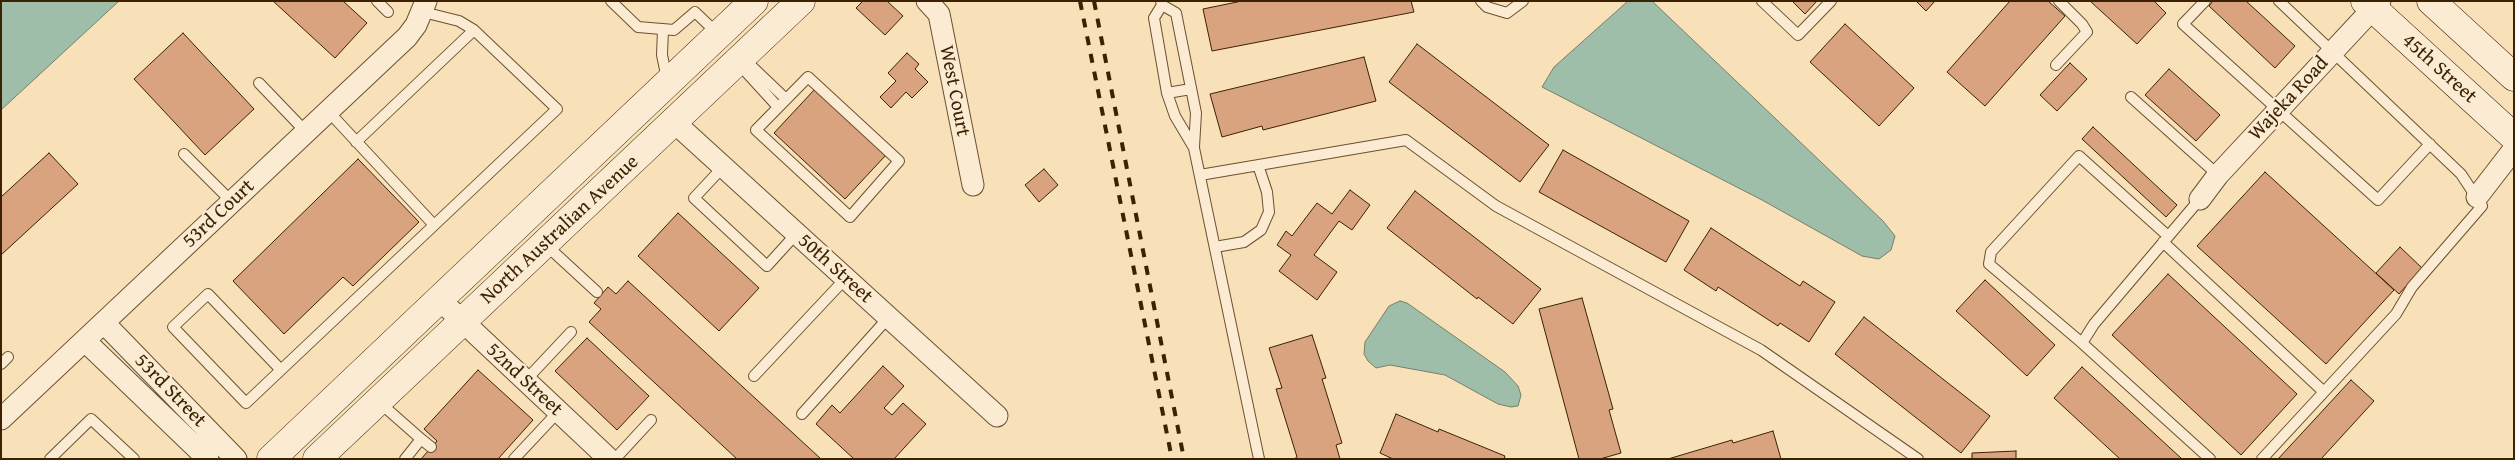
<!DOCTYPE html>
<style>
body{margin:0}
#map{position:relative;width:2515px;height:460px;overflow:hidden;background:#f8e0b9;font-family:"Gentium Book Plus",serif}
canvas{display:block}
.frame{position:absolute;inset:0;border:2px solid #3c2102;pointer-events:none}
</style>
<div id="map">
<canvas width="2515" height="460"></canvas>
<div class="frame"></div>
</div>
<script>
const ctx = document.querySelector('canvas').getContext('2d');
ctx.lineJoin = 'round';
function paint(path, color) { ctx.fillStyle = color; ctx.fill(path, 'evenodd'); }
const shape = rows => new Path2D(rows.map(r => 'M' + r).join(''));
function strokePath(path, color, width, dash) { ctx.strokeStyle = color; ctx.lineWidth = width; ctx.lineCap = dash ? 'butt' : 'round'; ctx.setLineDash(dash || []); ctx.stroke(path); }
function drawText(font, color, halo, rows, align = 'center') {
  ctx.font = font + ' "Gentium Book Plus",serif'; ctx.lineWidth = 4.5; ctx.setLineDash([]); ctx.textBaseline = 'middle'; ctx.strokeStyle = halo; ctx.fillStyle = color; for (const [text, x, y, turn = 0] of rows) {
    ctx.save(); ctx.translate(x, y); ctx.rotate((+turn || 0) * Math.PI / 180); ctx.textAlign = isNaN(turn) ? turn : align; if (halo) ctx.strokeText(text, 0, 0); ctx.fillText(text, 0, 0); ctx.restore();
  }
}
const water = shape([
 [1,1,119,1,1,110,1,1],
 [1628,1,1652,1,1883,221,1895,236,1891,250,1879,259,1862,256,1762,200,1542,87,1554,67,1628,1],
 [1400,301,1407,303,1505,372,1518,386,1521,395,1518,406,1511,407,1498,404,1445,375,1390,365,1376,368,1368,361,1364,354,1365,342,1389,306,1400,301]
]);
paint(water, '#9fbeaa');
strokePath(water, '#777f67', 1);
const building = shape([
 [273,1,343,1,367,23,335,58,273,1],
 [863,1,887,1,903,16,885,35,856,8,863,1],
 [1242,1,1411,1,1414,12,1212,51,1203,9,1242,1],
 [1792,1,1817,1,1805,14,1792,1],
 [1916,1,1935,1,1926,11,1916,1],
 [2010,1,2048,1,2065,16,1985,106,1947,72,2010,1],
 [2090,1,2154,1,2166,13,2137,44,2090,1],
 [2213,1,2246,1,2295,46,2275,68,2209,6,2213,1],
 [1845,24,1914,88,1879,126,1810,62,1845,24],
 [183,33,254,109,205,155,134,79,183,33],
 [1417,44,1549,145,1520,182,1389,82,1417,44],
 [907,53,919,64,915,69,928,82,912,98,906,92,891,108,880,97,896,81,888,73,907,53],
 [1364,57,1376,101,1263,130,1262,126,1222,137,1210,94,1364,57],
 [2070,63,2087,79,2057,111,2040,95,2070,63],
 [2169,69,2220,115,2196,141,2145,95,2169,69],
 [815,89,886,155,845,199,774,133,815,89],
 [2093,127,2177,205,2166,217,2082,139,2093,127],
 [1563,150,1689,221,1666,262,1539,192,1563,150],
 [49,153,78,184,1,255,1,197,49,153],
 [358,159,419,222,353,286,343,277,284,334,233,281,358,159],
 [1044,169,1058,185,1039,202,1025,185,1044,169],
 [2265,172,2394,290,2326,364,2197,246,2265,172],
 [1350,190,1370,205,1352,230,1339,221,1314,255,1337,272,1317,300,1279,271,1291,255,1277,245,1286,231,1292,236,1317,203,1332,214,1350,190],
 [1415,191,1541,289,1513,324,1478,297,1477,299,1387,228,1415,191],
 [678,213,759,288,719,331,638,256,678,213],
 [1711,228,1800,286,1803,281,1835,302,1809,342,1780,323,1778,326,1718,287,1716,291,1684,270,1711,228],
 [2400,247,2422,268,2399,294,2376,273,2400,247],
 [2168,274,2297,394,2241,455,2112,335,2168,274],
 [1985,280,2055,345,2027,376,1956,311,1985,280],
 [628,281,821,459,737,459,589,322,601,309,594,303,608,287,616,294,628,281],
 [1582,298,1613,409,1609,410,1621,453,1600,459,1579,459,1539,309,1582,298],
 [1864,317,1990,416,1961,453,1835,354,1864,317],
 [1312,335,1326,378,1322,379,1342,443,1336,445,1340,459,1294,459,1297,457,1276,389,1282,388,1269,348,1312,335],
 [587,338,649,396,617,430,555,371,587,338],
 [883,366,904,386,884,408,892,415,903,403,926,424,894,459,854,459,816,424,832,405,840,413,883,366],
 [2082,367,2182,459,2120,459,2054,398,2082,367],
 [478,370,533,420,498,459,421,459,437,441,424,429,478,370],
 [2351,380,2374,401,2321,459,2278,459,2351,380],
 [1396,414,1438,432,1439,429,1505,456,1504,459,1393,459,1380,453,1396,414],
 [1773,431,1781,459,1668,459,1732,440,1733,443,1773,431],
 [2016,451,2016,459,1972,459,1972,453,2016,451]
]);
paint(building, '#daa37f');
strokePath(building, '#3c2102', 1);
const lane = shape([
 [377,1,388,12],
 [611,1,638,27,674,30,695,12,718,34],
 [1161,1,1162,5,1154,18,1167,93,1175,116,1194,148,1259,459],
 [1481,1,1487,7,1507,13,1523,1],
 [1762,1,1798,35,1831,1],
 [2205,1,2183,24,2378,200,2430,144],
 [1162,5,1176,13,1196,113,1194,147],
 [663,29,662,55,667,79],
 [743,58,786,99],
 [743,60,746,72,778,107],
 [2056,65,2087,32,2082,24,2059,1],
 [808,77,899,161,850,217,756,130,808,77],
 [259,83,306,132],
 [1167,93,1191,89],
 [2131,97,2218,175],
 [328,111,434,225],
 [356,142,474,30],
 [184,154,232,202],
 [723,167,694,198,767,266,796,234],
 [1200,175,1406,140,1496,206,1761,350,1918,459],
 [2200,199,2094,324,2082,343,2210,459],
 [2163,242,2324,392],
 [546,245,597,292],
 [1215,247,1244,242,1261,230,1269,212,1267,192,1258,165],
 [2082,343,1989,264,1991,252,2079,156,2168,236],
 [1,364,8,357],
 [281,370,208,294,173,327,246,403,557,109,474,30,459,21,423,12],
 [754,376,846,278],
 [525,381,571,332],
 [379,402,421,439,405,459],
 [802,414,888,318],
 [421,439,431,447],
 [50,459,91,419,134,459],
 [514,459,558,412],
 [615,459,651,420],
 [2262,459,2396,314,2412,287,2482,206,2461,174,2279,1]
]);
const street = shape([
 [927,1,939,14,973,185],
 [674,122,997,416],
 [2477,197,2514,149],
 [2200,199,2218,175,2380,1],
 [440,300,609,459],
 [104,323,236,459],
 [85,341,208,459],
 [1,419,407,37,416,25,426,1]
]);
const secondary = shape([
 [2365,1,2514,137],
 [2431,1,2514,77],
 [271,459,754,1],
 [317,459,801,1]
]);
strokePath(lane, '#6b5130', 12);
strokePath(street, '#6b5130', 23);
strokePath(secondary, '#3c2102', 29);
strokePath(lane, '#faebd2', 10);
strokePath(street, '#faebd2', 21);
strokePath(secondary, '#faebd2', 28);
strokePath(shape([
 [1080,1,1172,459],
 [1094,1,1184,459]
]), '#3c2102', 4, [9, 9]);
drawText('20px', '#3c2102', '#faebd2', [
 ["45th Street",2439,69,42],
 ["West Court",954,91,79],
 ["Wajeka Road",2289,99,-47],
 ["53rd Court",219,214,-43],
 ["North Australian Avenue",560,230,-43],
 ["50th Street",835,269,42],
 ["52nd Street",524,380,43],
 ["53rd Street",170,391,46]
]);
</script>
